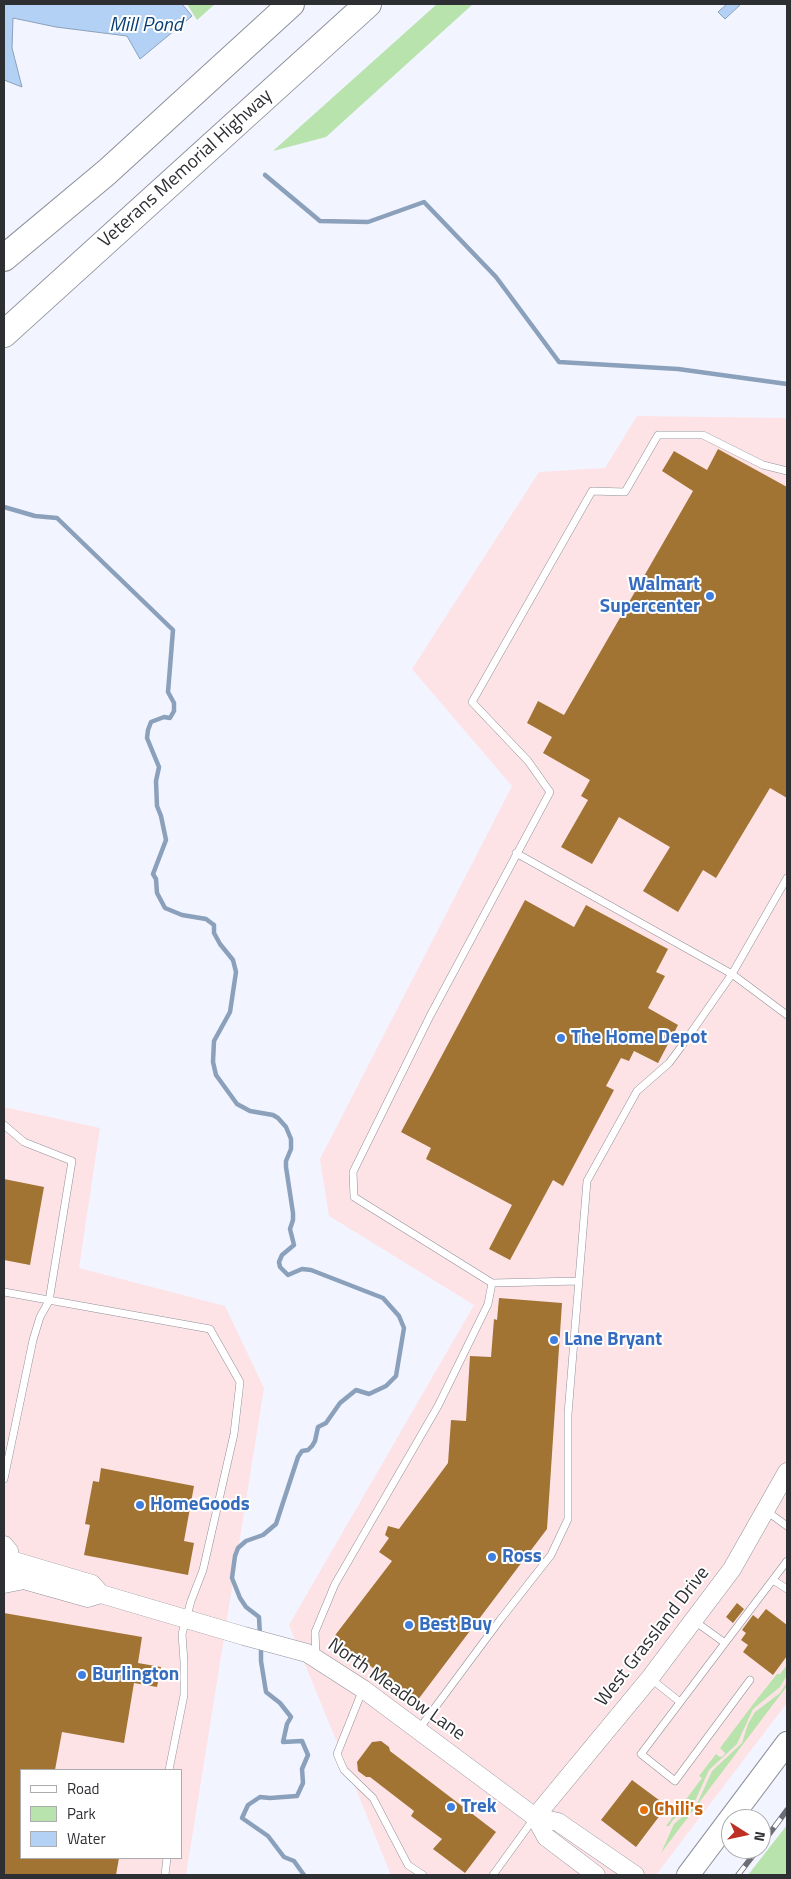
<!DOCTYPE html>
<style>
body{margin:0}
#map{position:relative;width:791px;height:1879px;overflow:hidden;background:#f2f4ff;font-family:"Titillium Web",sans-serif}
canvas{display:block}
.frame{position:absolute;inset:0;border:5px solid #2e2f33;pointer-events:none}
.legend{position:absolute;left:20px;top:1769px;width:162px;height:90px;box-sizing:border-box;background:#fff;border:1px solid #abacad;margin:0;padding:6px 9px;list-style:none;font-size:15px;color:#2e2f33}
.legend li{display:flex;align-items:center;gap:10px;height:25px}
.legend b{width:25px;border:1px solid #abacad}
.north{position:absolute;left:721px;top:1809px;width:50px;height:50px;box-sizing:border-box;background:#fff;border:1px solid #abacad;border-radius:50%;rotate:100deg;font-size:14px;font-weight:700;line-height:20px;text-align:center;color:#2e2f33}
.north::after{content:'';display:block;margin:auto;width:18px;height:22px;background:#be3024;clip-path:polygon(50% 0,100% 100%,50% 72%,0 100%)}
</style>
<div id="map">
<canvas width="791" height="1879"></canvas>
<div class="frame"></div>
<ul class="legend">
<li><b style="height:6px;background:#fff"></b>Road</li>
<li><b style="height:14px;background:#b8e3ac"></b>Park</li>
<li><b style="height:14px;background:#b3d1f5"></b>Water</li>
</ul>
<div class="north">N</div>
</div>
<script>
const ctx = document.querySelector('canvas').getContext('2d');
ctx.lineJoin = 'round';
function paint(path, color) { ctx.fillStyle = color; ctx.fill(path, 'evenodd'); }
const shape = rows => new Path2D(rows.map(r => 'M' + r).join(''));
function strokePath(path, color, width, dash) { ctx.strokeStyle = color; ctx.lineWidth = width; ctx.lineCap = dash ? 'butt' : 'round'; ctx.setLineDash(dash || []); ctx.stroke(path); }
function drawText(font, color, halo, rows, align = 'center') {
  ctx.font = font + ' "Titillium Web",sans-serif'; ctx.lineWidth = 4; ctx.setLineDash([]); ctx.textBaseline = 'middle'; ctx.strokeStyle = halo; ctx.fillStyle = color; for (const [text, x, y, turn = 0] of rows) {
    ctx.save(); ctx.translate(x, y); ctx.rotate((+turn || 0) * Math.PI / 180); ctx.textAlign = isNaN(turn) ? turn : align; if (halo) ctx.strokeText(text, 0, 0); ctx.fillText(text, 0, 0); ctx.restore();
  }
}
paint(shape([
 [637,416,787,418,787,1703,656,1875,391,1875,289,1625,474,1305,329,1216,320,1159,512,786,412,669,539,472,605,468],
 [4,1107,100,1128,79,1268,225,1306,264,1388,186,1875,4,1875],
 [21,1770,181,1770,181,1858,21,1858]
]), '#fee3e6');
paint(shape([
 [187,4,215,4,197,20],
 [437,4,473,4,326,137,273,151],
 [787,1665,787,1675,780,1687,753,1709,737,1744,709,1770,695,1801,673,1820,669,1826,666,1826,702,1778,699,1776,716,1754,720,1757,723,1756,725,1753,720,1748,754,1703,777,1674,780,1674],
 [787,1682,787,1686,661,1853,674,1824,697,1804,712,1771,742,1743,748,1724,755,1712,780,1693],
 [787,1825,787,1875,748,1875]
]), '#b8e3ac');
const water = shape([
 [4,4,182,4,192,16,140,59,127,36,56,27,13,18,12,48,22,87,4,80,4,4],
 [727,4,741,4,725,19,718,12,727,4]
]);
paint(water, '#b3d1f5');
strokePath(water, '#8ba0bb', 1);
strokePath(shape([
 [265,175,320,221,368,222,424,202,496,277,559,362,678,369,787,384],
 [4,507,35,516,57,518,173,630,168,692,174,703,174,711,170,718,164,717,151,722,148,730,147,738,159,767,156,781,157,806,161,816,166,840,153,874,156,879,157,893,165,908,182,915,206,919,214,925,214,933,220,944,233,960,236,972,230,1012,214,1041,213,1062,216,1075,237,1104,250,1111,273,1115,278,1118,286,1127,291,1139,291,1149,286,1161,286,1167,293,1213,293,1220,290,1229,294,1245,282,1255,279,1262,280,1267,288,1275,302,1269,311,1270,383,1298,399,1316,404,1328,396,1376,386,1386,369,1394,356,1390,340,1403,326,1423,318,1427,315,1441,312,1446,308,1450,302,1451,298,1457,276,1524,263,1535,246,1541,238,1548,235,1556,232,1578,240,1598,246,1607,259,1617,260,1636],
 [261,1646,261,1661,266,1692,280,1703,291,1717,287,1724,283,1742,302,1741,308,1755,302,1769,303,1783,297,1796,270,1798,260,1797,248,1805,242,1818,268,1836,284,1857,294,1861,304,1875]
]), '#8ba0bb', 4.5);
paint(shape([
 [718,449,787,487,787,798,770,788,716,878,703,870,678,912,643,891,670,847,619,817,592,864,561,847,588,800,581,796,590,780,543,753,552,737,527,723,538,701,564,715,693,491,662,471,674,451,707,470],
 [525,900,574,927,586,905,668,949,656,972,665,976,648,1008,678,1025,658,1063,634,1051,629,1061,621,1058,606,1086,614,1090,563,1186,553,1180,510,1260,489,1249,512,1205,426,1159,431,1148,401,1132],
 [4,1179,44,1187,30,1265,4,1260],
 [499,1298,562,1303,547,1529,417,1701,333,1638,392,1561,379,1552,389,1538,385,1535,388,1526,399,1529,448,1463,451,1420,466,1421,470,1356,491,1357,494,1319,497,1320],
 [101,1468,194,1486,184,1541,194,1543,188,1575,84,1555,90,1525,85,1524,93,1481,99,1482],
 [737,1603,744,1609,733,1623,726,1617],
 [766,1609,787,1625,787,1656,773,1675,743,1652,748,1645,741,1640,746,1633,742,1630,753,1615,758,1619],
 [4,1613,142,1637,138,1663,161,1667,157,1687,134,1683,124,1743,62,1732,55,1770,21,1770,21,1858,119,1858,116,1875,4,1875],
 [381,1741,389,1747,390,1751,496,1832,465,1873,433,1849,442,1839,411,1816,414,1811,370,1777,366,1777,358,1771,357,1762,372,1742],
 [632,1780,667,1806,636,1847,601,1820]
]), '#a17434');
const service = shape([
 [516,853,732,974,787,1015],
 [4,1125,24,1142,72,1161,49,1301,40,1317,33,1340,4,1479],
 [579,1281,492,1283,354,1197,353,1172,430,1016,550,792,528,761,472,702,592,491,625,492,658,435,703,435,763,465,787,471],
 [4,1292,210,1329,240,1382,234,1434,203,1570,191,1601,182,1634,184,1662,184,1695,169,1770],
 [765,1510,787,1526],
 [773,1580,787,1589],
 [693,1620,725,1643],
 [316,1655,315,1632,335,1584,438,1406,488,1304,492,1283],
 [650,1678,680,1702],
 [750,1680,675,1781,641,1754,787,1561],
 [363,1689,337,1754,344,1770,373,1798,408,1865,423,1875],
 [419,1729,500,1620,551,1555,568,1519,568,1414,587,1181,637,1091,669,1063,681,1047,732,974,787,878],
 [165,1875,167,1858],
 [493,1875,535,1817]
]);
const tertiary = shape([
 [4,1545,9,1551,11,1560,10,1571],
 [11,1560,92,1584,101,1594,244,1636,307,1653,363,1689,535,1817,558,1822,635,1875],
 [4,1584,24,1580,88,1598,101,1594],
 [535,1817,650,1678,732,1569,787,1472],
 [535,1817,546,1837,596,1875]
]);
const primary = shape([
 [688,1875,787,1743]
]);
const motorway = shape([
 [4,258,107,172,291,4],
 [4,334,368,4]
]);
strokePath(service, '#8f919b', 8);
strokePath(tertiary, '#8f919b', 19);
strokePath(primary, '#8f919b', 24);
strokePath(motorway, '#8f919b', 28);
strokePath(service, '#fff', 7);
strokePath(tertiary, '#fff', 18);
strokePath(primary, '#fff', 22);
strokePath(motorway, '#fff', 26);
const rail = shape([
 [761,1845,787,1810],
 [738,1875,758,1849]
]);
strokePath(rail, '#6d6e75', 5.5);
strokePath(rail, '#fff', 4, [11]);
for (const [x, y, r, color] of [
 [710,596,5,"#3f7fe0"],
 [561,1038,5,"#3f7fe0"],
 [554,1340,5,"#3f7fe0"],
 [140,1505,5,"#3f7fe0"],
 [492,1557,5,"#3f7fe0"],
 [409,1625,5,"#3f7fe0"],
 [82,1675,5,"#3f7fe0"],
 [451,1807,5,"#3f7fe0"],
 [644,1810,5,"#e8710a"]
]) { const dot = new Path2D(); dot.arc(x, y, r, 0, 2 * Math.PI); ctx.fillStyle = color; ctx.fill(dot); strokePath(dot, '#fff', 2); }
drawText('19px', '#2e2f33', '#fff', [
 ["Veterans Memorial Highway",186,169,-42],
 ["West Grassland Drive",653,1637,-52],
 ["North Meadow Lane",396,1690,35]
]);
drawText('bold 19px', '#366cbe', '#fff', [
 ["Walmart",700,585,"right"],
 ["Supercenter",700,607,"right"],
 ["The Home Depot",571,1038],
 ["Lane Bryant",564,1340],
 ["HomeGoods",150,1505],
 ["Ross",502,1557],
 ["Best Buy",419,1625],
 ["Burlington",92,1675],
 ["Trek",461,1807]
], 'left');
drawText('bold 19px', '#c56008', '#fff', [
 ["Chili's",654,1810]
], 'left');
drawText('italic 20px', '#093f73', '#fff', [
 ["Mill Pond",146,26]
]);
</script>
